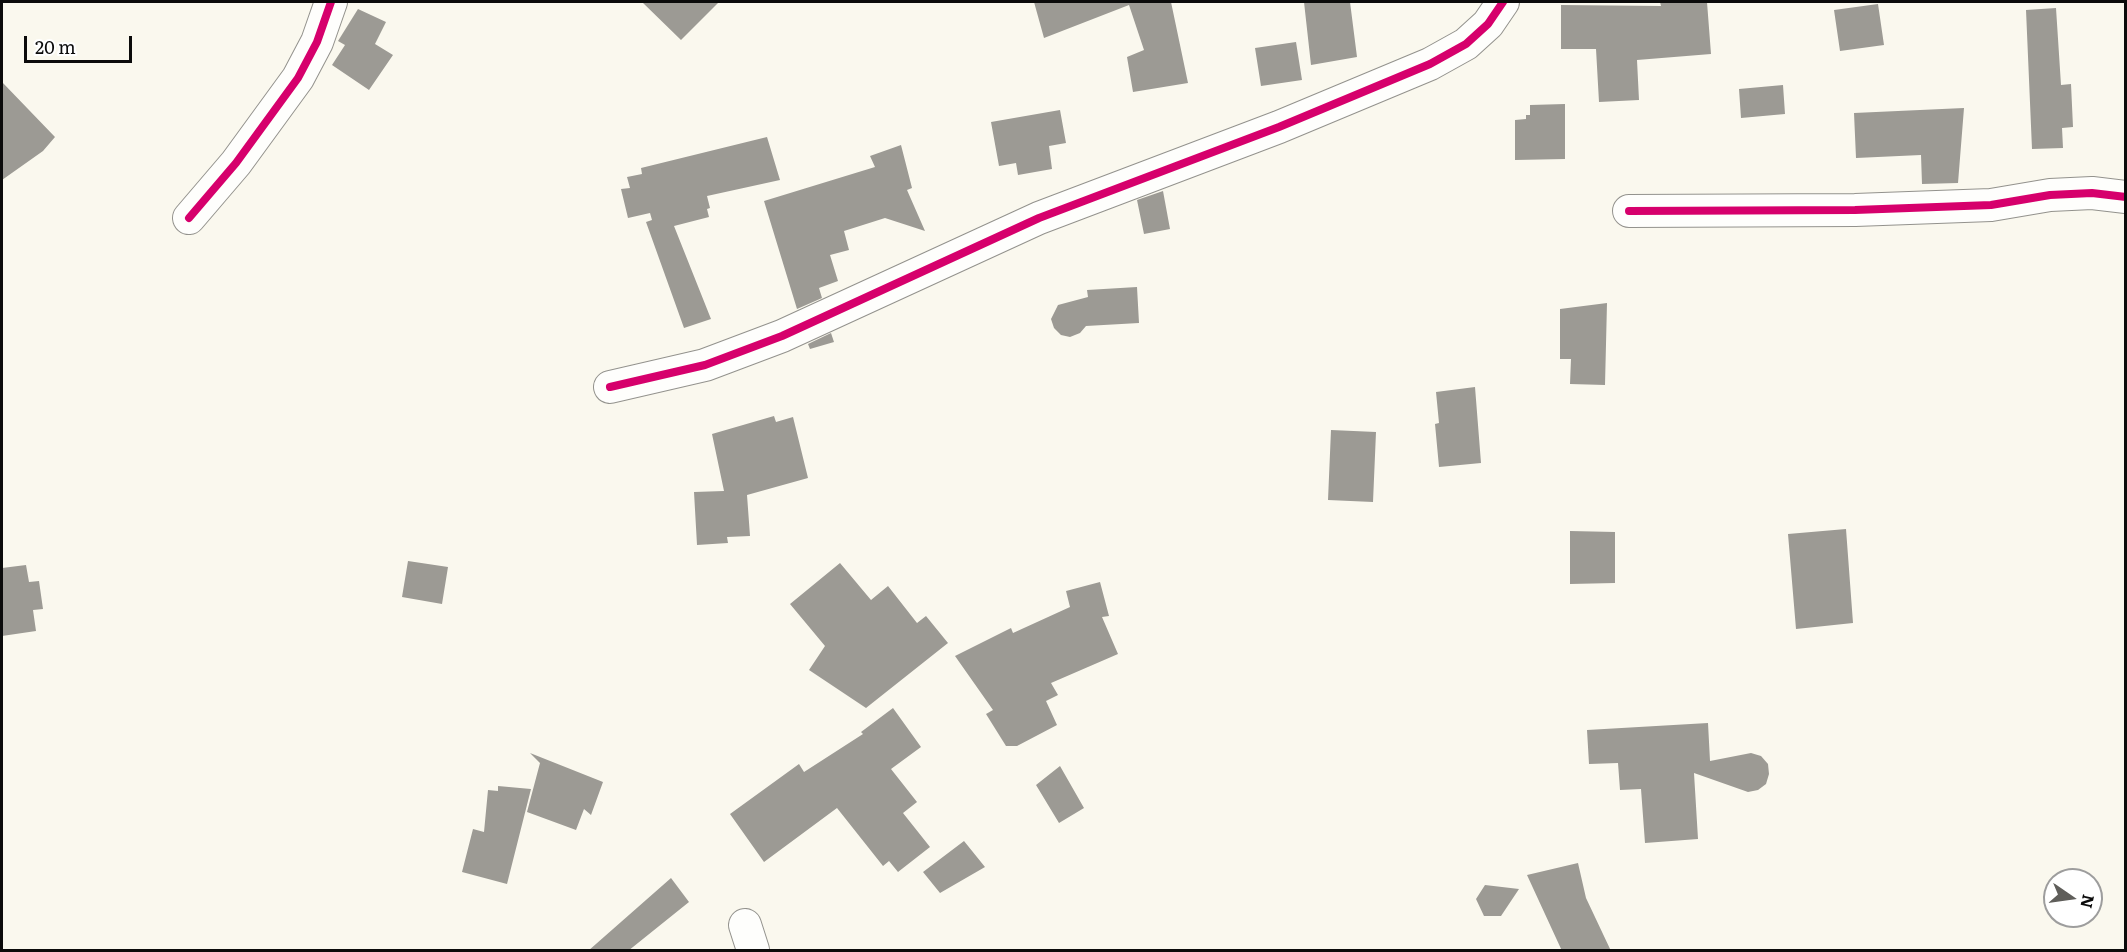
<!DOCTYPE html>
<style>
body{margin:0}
#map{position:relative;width:2127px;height:952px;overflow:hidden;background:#faf8ee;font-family:Literata,serif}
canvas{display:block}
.frame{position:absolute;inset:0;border:3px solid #0b0b0b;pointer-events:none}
.north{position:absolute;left:2043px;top:868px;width:60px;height:60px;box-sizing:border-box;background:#fff;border:2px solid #9d9d9d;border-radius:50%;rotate:103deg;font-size:16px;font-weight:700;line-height:24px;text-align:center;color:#0b0b0b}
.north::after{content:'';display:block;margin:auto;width:21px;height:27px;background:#5f5e5a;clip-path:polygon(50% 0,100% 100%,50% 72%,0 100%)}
.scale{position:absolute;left:24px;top:36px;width:108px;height:27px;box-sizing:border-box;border:3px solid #0b0b0b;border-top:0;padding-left:8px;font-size:18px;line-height:21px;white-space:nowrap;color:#0b0b0b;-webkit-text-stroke:4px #fff;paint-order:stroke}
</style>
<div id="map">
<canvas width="2127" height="952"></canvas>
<div class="frame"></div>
<div class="north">N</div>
<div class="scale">20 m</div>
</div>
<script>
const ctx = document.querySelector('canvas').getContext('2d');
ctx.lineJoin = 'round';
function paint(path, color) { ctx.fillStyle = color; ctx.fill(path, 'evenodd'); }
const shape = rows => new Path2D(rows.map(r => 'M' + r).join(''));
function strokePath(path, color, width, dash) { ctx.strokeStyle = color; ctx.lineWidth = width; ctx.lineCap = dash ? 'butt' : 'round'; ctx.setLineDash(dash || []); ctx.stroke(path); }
paint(shape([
 [642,2,719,2,681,40],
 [1034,2,1171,2,1188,83,1133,92,1127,57,1144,50,1129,5,1044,38],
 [1304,2,1350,2,1357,57,1311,65],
 [1660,2,1707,2,1711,54,1637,60,1639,100,1599,102,1596,49,1561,49,1561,5,1661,6],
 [1878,4,1884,45,1840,51,1834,10],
 [2056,8,2061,85,2071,84,2073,127,2062,128,2063,148,2032,149,2026,10],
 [358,9,386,22,375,44,393,55,369,90,332,65,345,45,338,41],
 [1296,42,1302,80,1261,86,1255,48],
 [2,82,55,137,43,151,2,180],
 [1783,85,1785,114,1741,118,1739,89],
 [1565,104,1565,159,1515,160,1515,120,1526,119,1526,115,1530,115,1530,105],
 [1964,108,1958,183,1922,184,1921,155,1856,158,1854,113],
 [1060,110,1066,143,1049,146,1052,169,1018,175,1016,163,999,166,991,122],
 [767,137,780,180,707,196,710,208,707,209,709,217,674,226,711,319,684,328,646,222,652,220,650,213,628,218,621,189,630,188,627,177,642,174,641,168],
 [901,145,912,188,907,190,925,231,885,218,844,231,849,250,830,255,838,281,819,288,822,298,797,309,764,201,875,167,870,156],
 [1163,191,1170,229,1144,234,1137,200],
 [1137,287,1139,323,1086,326,1080,333,1070,337,1061,335,1054,328,1051,319,1058,305,1088,297,1087,290],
 [1607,303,1605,385,1570,384,1571,359,1560,359,1560,309],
 [831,333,834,342,810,349,808,344],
 [1475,387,1481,463,1439,467,1435,424,1439,423,1436,392],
 [774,416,776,422,793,417,808,478,747,495,750,536,727,537,728,543,697,545,694,492,724,491,712,434],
 [1331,430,1376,432,1373,502,1328,500],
 [1846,529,1853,623,1796,629,1788,534],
 [1570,531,1615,532,1615,583,1570,584],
 [408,561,448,567,442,604,402,597],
 [840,563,871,600,888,586,917,623,926,616,948,643,866,708,809,670,825,646,790,604],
 [26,565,29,582,39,581,43,609,33,610,36,631,2,636,2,568],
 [1100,582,1109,616,1102,617,1118,654,1051,683,1058,695,1046,701,1057,725,1017,746,1006,746,986,714,993,710,955,656,1011,628,1013,633,1070,607,1066,591],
 [893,708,921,747,891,769,917,802,903,813,930,847,898,872,889,861,883,866,837,808,764,862,730,814,799,764,804,772,863,734,861,732],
 [1708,723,1710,761,1751,753,1761,756,1768,764,1769,774,1766,784,1758,790,1748,792,1694,773,1698,839,1645,843,1641,789,1620,790,1618,763,1589,764,1587,730],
 [530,753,603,782,591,815,584,809,576,830,527,812,540,763],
 [1060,766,1084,808,1059,823,1036,785],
 [498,786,531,789,507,884,462,872,473,829,484,832,488,790,498,791],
 [964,841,985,867,940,893,923,872],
 [1578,863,1586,898,1611,951,1562,951,1527,875],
 [671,878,689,902,628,951,588,951],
 [1485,885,1519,889,1501,916,1484,916,1476,899]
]), '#9c9a94');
const minor = shape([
 [1629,211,1855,210,1991,205,2050,195,2092,193,2126,197],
 [189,218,236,163,298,78,317,42,331,2],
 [610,387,705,365,782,336,1039,218,1279,127,1430,64,1466,44,1488,24,1503,2],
 [745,925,753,950]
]);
strokePath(minor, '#93928d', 34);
strokePath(minor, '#fefefc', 32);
strokePath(shape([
 [1629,211,1855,210,1991,205,2050,195,2092,193,2126,197],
 [189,218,236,163,298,78,317,42,331,2],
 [610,387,705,365,782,336,1039,218,1279,127,1430,64,1466,44,1488,24,1503,2]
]), '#d6006c', 8);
</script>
